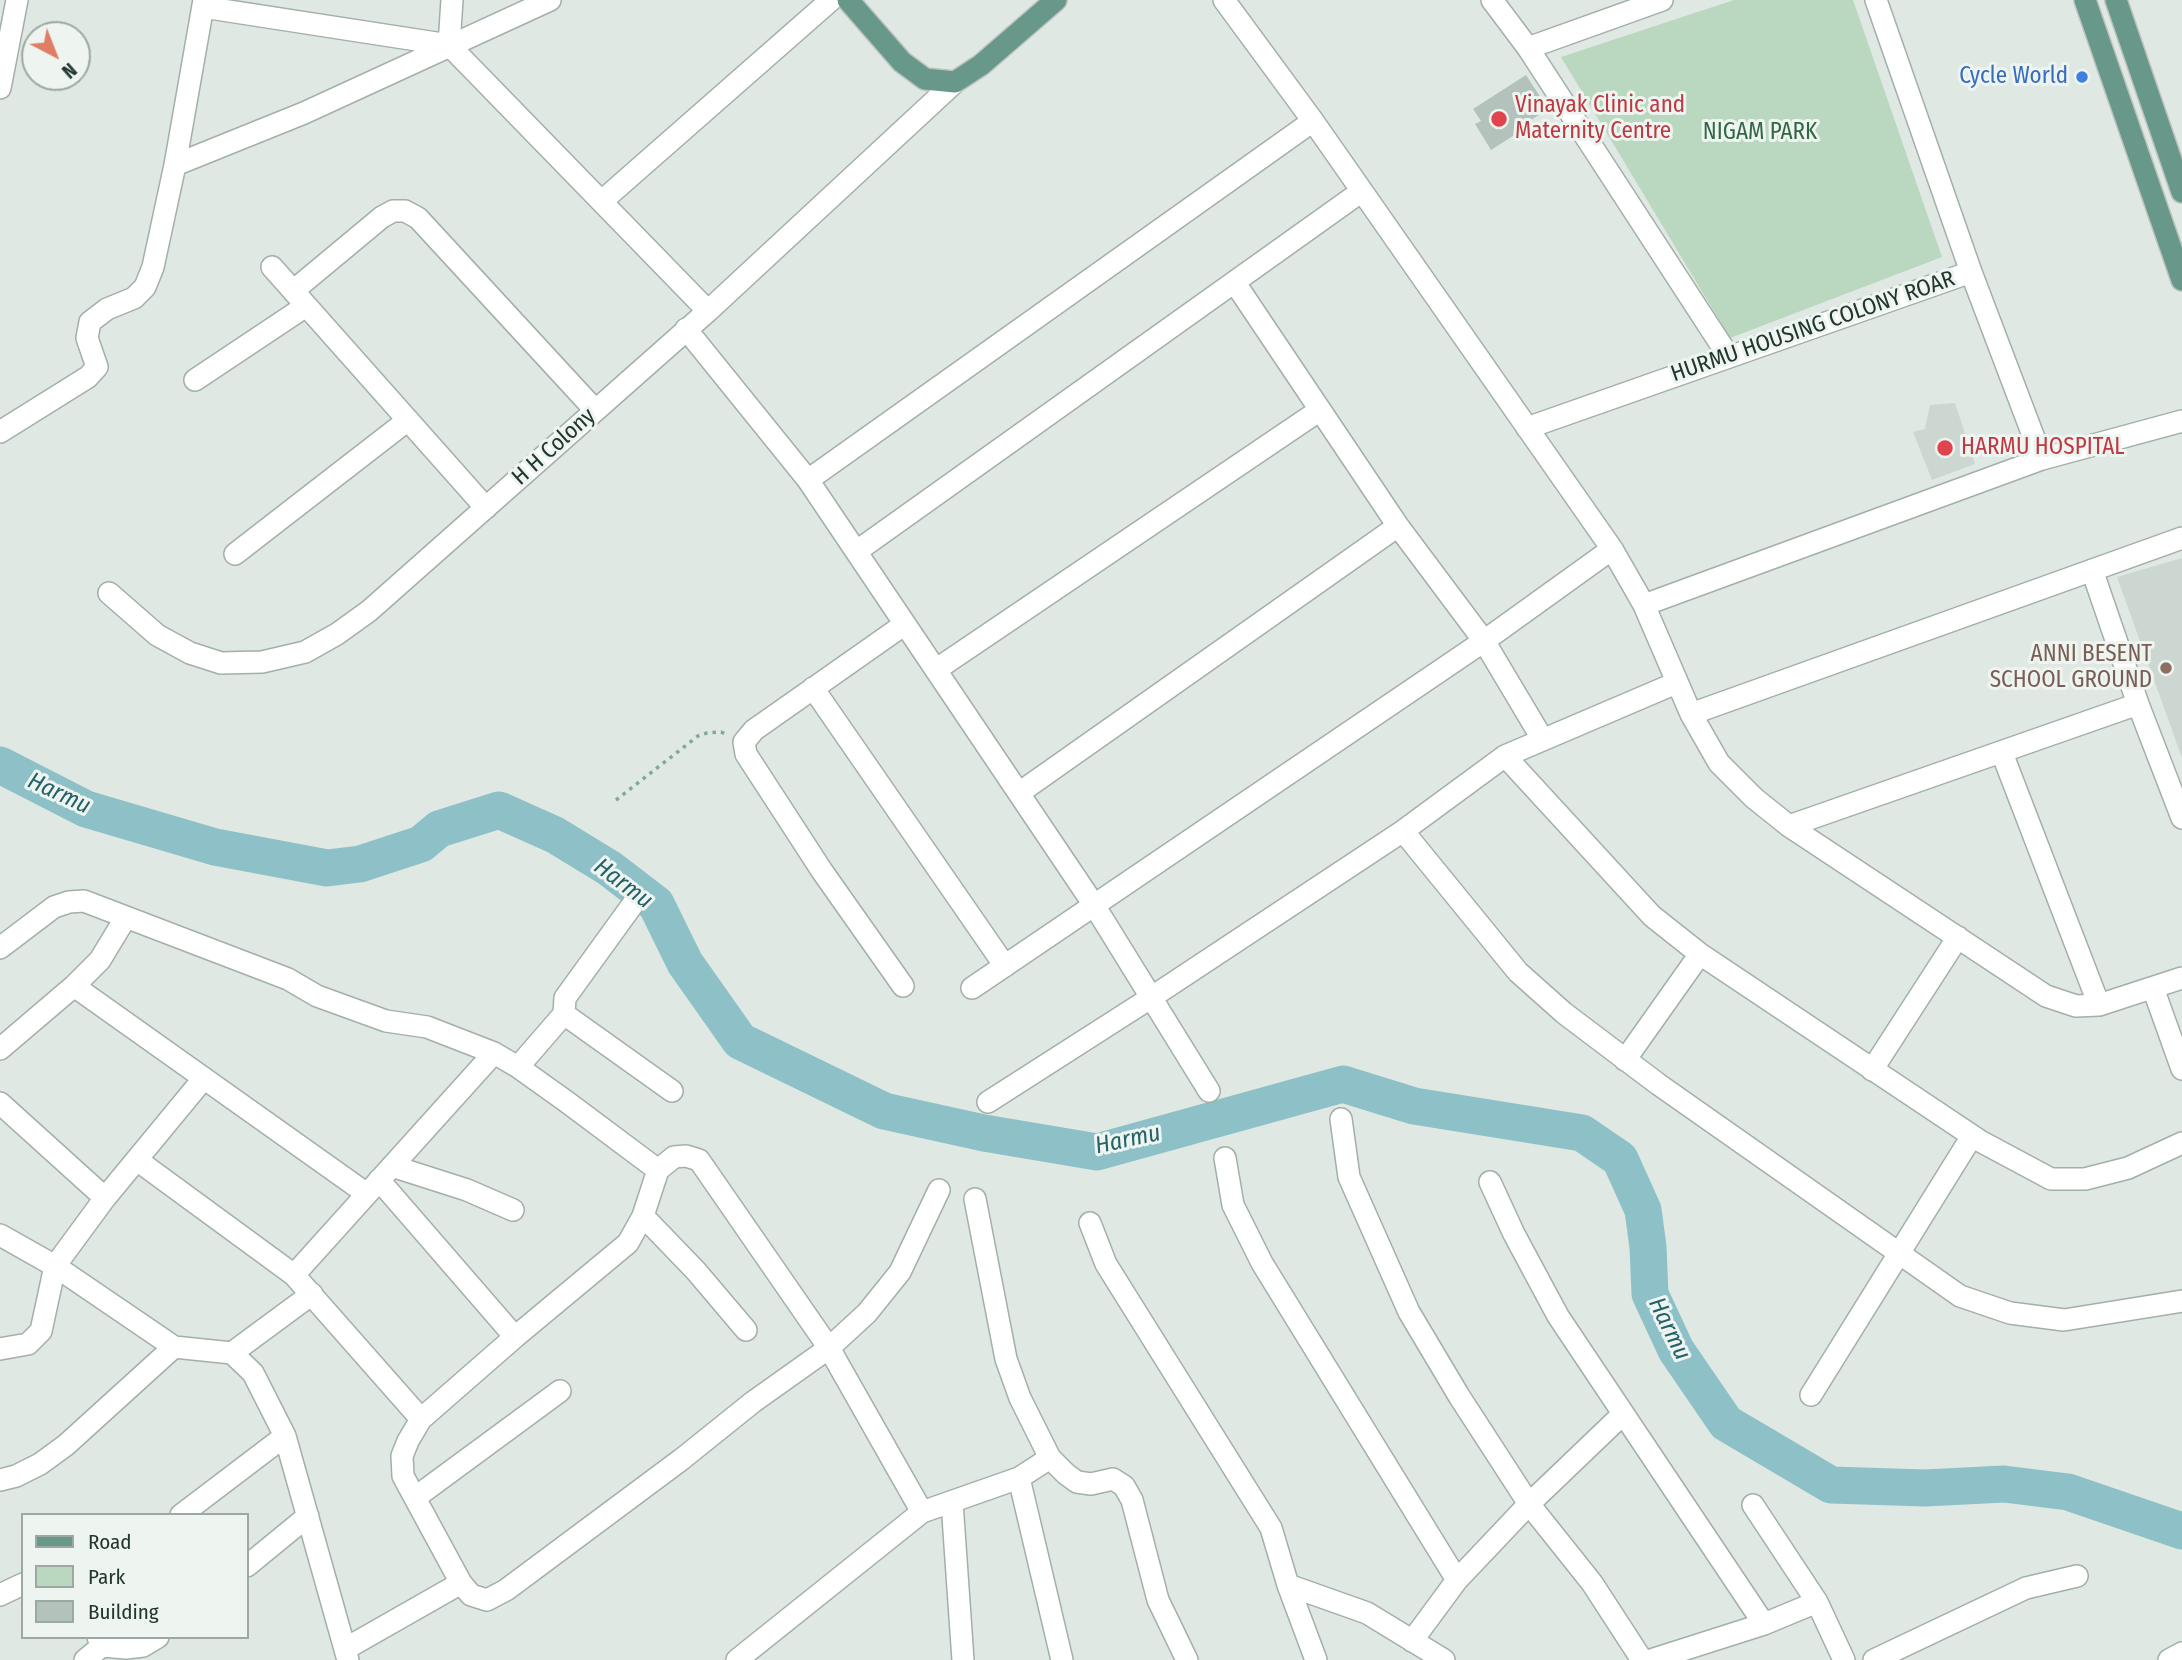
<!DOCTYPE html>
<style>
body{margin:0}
#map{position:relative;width:2182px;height:1660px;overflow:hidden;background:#dfe8e3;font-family:"Fira Sans Condensed",sans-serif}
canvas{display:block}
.legend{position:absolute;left:21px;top:1513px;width:228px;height:126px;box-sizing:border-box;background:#eef5f1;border:2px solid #9ca9a3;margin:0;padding:9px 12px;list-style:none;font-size:21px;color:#22362f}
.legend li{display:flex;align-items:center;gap:14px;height:35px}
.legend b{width:35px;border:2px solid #9ca9a3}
.north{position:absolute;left:21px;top:21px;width:70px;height:70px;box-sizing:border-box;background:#eef5f1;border:2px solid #9ca9a3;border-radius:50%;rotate:138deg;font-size:19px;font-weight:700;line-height:28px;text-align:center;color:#22362f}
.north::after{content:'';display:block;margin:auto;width:24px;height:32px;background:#e07d65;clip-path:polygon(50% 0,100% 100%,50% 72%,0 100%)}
</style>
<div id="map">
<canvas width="2182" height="1660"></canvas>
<ul class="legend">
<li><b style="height:9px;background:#689889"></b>Road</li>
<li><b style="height:19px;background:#bad7c0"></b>Park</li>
<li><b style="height:19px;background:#b4c2bc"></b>Building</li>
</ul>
<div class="north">N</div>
</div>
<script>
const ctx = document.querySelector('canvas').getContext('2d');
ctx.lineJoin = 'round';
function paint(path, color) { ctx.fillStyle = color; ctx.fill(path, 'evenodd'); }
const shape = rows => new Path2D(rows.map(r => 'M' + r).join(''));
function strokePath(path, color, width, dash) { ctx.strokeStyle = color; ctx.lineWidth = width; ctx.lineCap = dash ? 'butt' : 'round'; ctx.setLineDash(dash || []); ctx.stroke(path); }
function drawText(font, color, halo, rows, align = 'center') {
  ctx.font = font + ' "Fira Sans Condensed",sans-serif'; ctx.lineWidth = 6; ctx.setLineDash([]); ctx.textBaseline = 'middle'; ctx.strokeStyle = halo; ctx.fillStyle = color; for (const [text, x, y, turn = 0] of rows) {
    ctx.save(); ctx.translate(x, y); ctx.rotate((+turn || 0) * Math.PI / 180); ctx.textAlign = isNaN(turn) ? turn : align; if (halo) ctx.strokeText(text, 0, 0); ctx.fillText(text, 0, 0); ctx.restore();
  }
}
paint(shape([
 [1955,403,1975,464,1932,480,1913,432,1925,429,1930,405],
 [2182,558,2182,758,2117,577]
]), '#cdd7d2');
paint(shape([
 [1734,0,1853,0,1942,257,1730,338,1561,57]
]), '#bad7c0');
strokePath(shape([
 [0,765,86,809,215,847,327,868,360,864,421,844,439,829,499,810,555,835,609,868,656,904,685,963,740,1041,884,1111,984,1133,1097,1152,1343,1084,1414,1106,1582,1133,1620,1159,1643,1210,1648,1247,1650,1294,1676,1350,1726,1423,1831,1485,1925,1488,2004,1484,2068,1492,2182,1531]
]), '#8dc1c7', 37);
paint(shape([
 [1526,75,1548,109,1525,124,1527,127,1491,150,1475,124,1481,121,1473,109]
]), '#b4c2bc');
const minor = shape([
 [452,0,449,45,708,311],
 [1224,0,1313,121,1612,549,1644,605,1691,714,1719,763,1754,798,1789,826,2046,996,2076,1006,2099,1005,2182,978],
 [1492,0,1528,48,1729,357],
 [1876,0,1971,272],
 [203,7,449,45],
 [1528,48,1662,0],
 [0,88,17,0],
 [175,165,304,113,550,0],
 [602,201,831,0],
 [272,267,486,508],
 [1235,283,1398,526,1484,641,1543,740],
 [293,291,382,217,393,211,405,211,418,218,595,410],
 [686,329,808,480,1094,905,1209,1091],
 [195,380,306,306],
 [1527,428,1971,272,2042,459,2182,421],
 [0,432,88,377,97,367,87,338,90,322,107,309,134,298,145,287,153,267,175,165,204,0],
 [808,480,1313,121],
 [857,551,1362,191],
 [235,554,408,420],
 [2092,570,2138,704,2182,818],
 [109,593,157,635,190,653,221,663,262,662,305,652,337,634,369,611,708,311,955,82],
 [1644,605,2042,459],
 [937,669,1320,410],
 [813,688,1005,966],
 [1691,714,2182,538],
 [2002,753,2099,1005],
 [1505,756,1652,916,1700,954,1980,1141,2051,1179,2085,1179,2128,1168,2182,1143],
 [1019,793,1398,526],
 [1789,826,2138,704],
 [1403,831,1518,972,1564,1013,1658,1084,1960,1296,2010,1313,2064,1320,2182,1301],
 [0,948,54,907,69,902,84,901,288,979,317,996,386,1021,427,1027,494,1053,518,1067,567,1102,658,1170,674,1157,686,1156,699,1160,829,1348,922,1512],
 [74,986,367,1194],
 [903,986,822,871,746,754,744,742,754,730,905,624],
 [972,988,1484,641,1612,549],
 [2153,988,2182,1069],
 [564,1014,672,1091],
 [0,1049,74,986,100,960,126,917],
 [1625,1060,1700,954],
 [518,1067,564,1014,565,998,633,904],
 [1872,1070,1958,937],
 [988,1102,1152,997,1403,831,1505,756,1676,683],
 [0,1103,105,1198,204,1078],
 [1341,1119,1349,1177,1409,1312,1459,1396,1529,1504,1592,1583,1642,1660],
 [1225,1158,1233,1205,1262,1263,1457,1580],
 [137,1160,294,1275,421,1419],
 [392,1166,467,1190,513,1210],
 [658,1170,643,1216,628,1243,515,1337,421,1419,408,1441,402,1456,403,1476,461,1583,471,1595,487,1600,506,1590,682,1459,753,1402,829,1348,867,1313,900,1272,939,1190],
 [379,1180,515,1337],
 [1490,1182,1514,1234,1558,1316,1764,1624],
 [975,1199,1006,1359,1020,1398,1050,1458,1066,1474,1077,1482,1091,1484,1113,1479,1124,1486,1132,1500,1158,1600,1187,1660],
 [643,1216,696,1271,746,1330],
 [1090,1223,1106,1264,1271,1528,1288,1585,1316,1660],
 [0,1235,55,1266,174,1347,232,1353,253,1373,285,1436,348,1660],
 [294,1275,494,1053],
 [0,1349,28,1344,41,1331,55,1266,105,1198],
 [232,1353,312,1294],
 [1811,1395,1972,1136],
 [1019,1478,1062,1660],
 [0,1480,16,1476,40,1464,66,1445,174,1347],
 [416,1497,560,1391],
 [952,1502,963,1660],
 [1753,1505,1817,1602,1844,1660],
 [181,1515,285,1436],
 [247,1566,308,1516],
 [1288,1585,1367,1613,1444,1660],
 [0,1595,23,1584],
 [1412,1641,1457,1580,1529,1504,1623,1414],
 [102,1646,126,1648,143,1646,158,1637],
 [345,1649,461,1583],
 [85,1660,102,1646,98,1637],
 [737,1660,922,1512,1019,1478,1050,1458],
 [1651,1660,1764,1624,1817,1602],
 [1874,1660,2026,1588,2077,1576],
 [2169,1660,2182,1653]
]);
const major = shape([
 [848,0,902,62,925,79,955,82,981,65,1056,0],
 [2085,0,2182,280],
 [2116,0,2182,192]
]);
strokePath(minor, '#a3afa9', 24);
strokePath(major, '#bdc3c1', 24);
strokePath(shape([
 [616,800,698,736,707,733,721,732,726,734]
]), '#83a89a', 3.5, [3.5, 5]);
strokePath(minor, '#fff', 21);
strokePath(major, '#689889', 21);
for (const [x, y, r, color] of [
 [2082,77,7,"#3f7fe0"],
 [1499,119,9,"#e0444e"],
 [1945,448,9,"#e0444e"],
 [2166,668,7,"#8d6e63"]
]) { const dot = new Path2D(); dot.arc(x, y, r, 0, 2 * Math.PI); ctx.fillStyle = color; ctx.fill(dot); strokePath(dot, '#eef5f1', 2.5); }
drawText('23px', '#366cbe', '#eef5f1', [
 ["Cycle World",2068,77]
], 'right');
drawText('23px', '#be3a42', '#eef5f1', [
 ["Vinayak Clinic and",1515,106],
 ["Maternity Centre",1515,132],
 ["HARMU HOSPITAL",1961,448]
], 'left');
drawText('23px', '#326743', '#eef5f1', [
 ["NIGAM PARK",1760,133]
]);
drawText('23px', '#22362f', '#eef5f1', [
 ["HURMU HOUSING COLONY ROAR",1813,327,-19],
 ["H H Colony",554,447,-42]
]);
drawText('23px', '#785e54', '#eef5f1', [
 ["ANNI BESENT",2152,655],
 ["SCHOOL GROUND",2152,681]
], 'right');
drawText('italic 24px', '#246169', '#eef5f1', [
 ["Harmu",59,794,25],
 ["Harmu",623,884,37],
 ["Harmu",1128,1140,-12],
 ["Harmu",1669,1329,64]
]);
</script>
